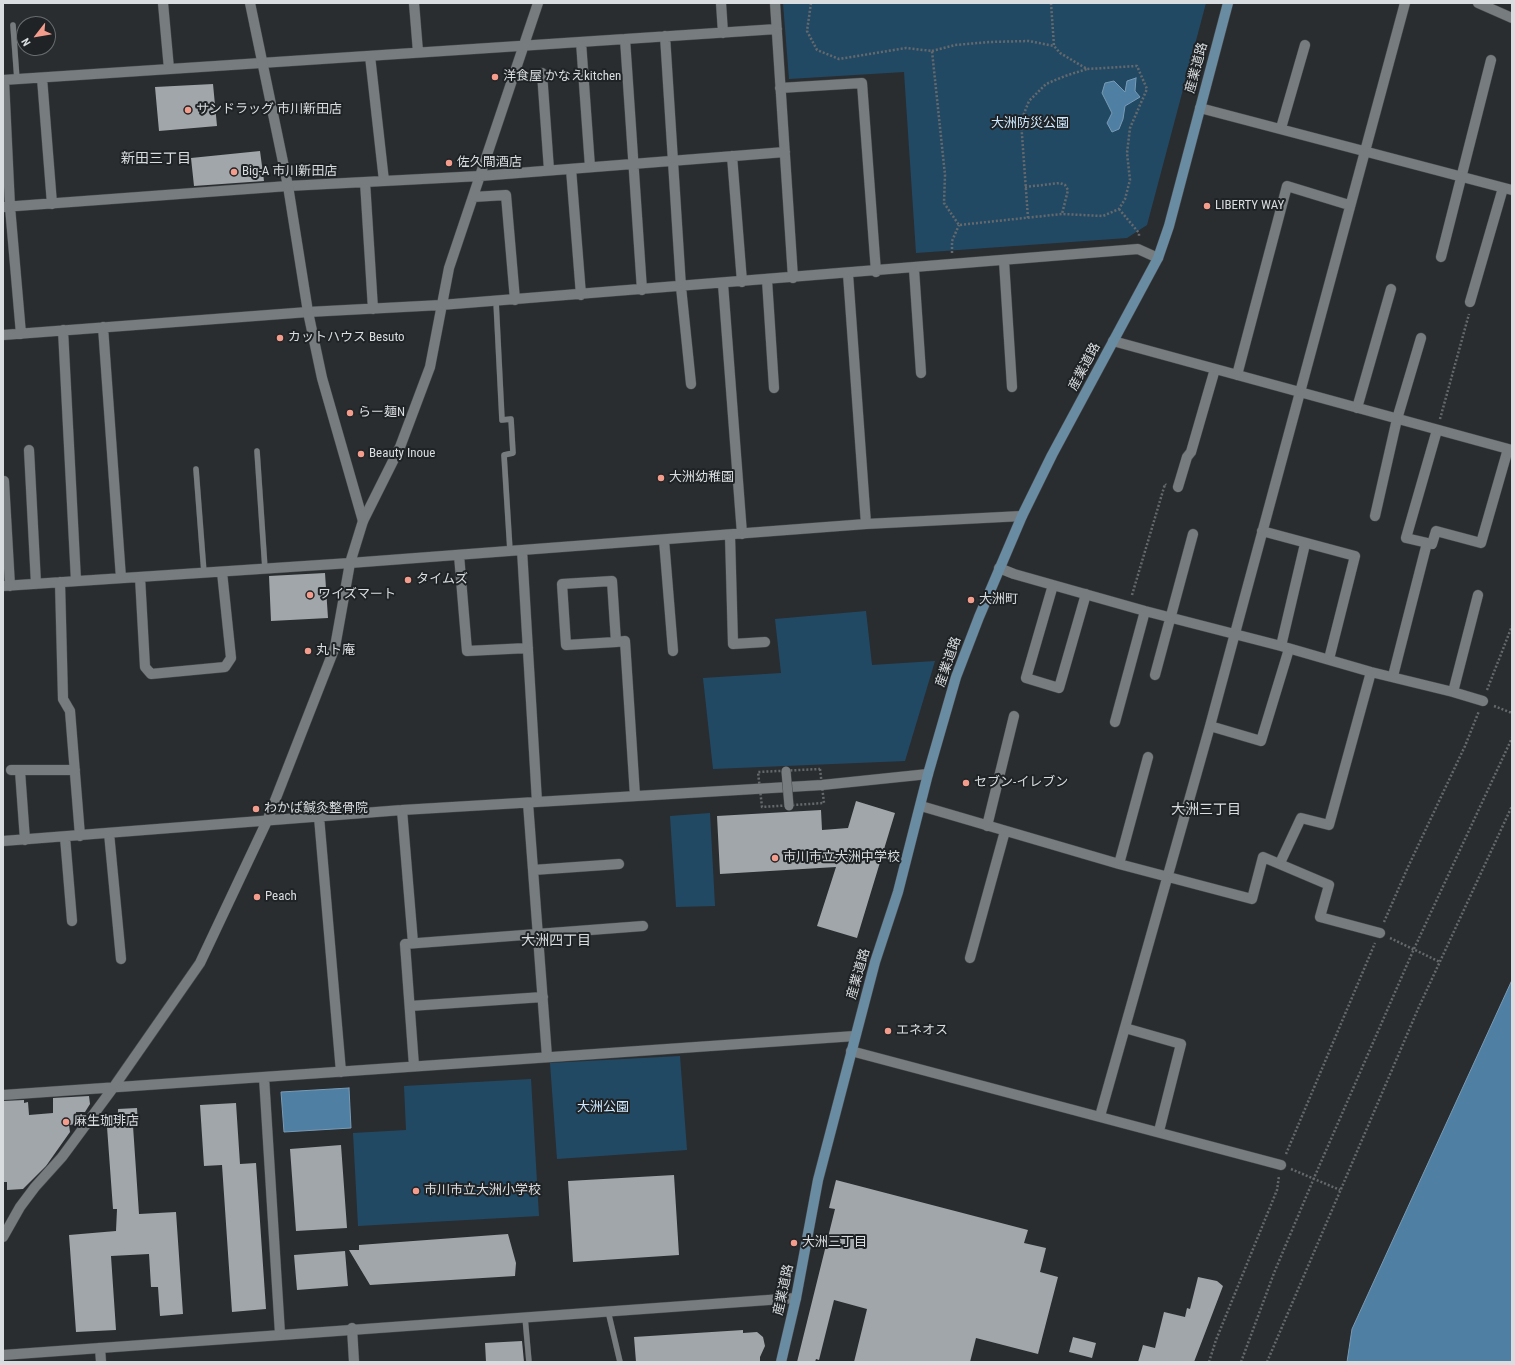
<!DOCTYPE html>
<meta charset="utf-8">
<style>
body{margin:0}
#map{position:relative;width:1515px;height:1365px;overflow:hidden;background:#292d30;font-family:"Roboto Condensed",sans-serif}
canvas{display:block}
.frame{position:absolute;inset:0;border:4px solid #dadddf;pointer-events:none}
.north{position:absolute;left:16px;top:16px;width:40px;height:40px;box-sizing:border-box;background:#202326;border:1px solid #6a6d70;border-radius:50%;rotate:239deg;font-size:11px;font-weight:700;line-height:16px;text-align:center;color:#dadddf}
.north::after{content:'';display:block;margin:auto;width:14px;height:18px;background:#f49d8c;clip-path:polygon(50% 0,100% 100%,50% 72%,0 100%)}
</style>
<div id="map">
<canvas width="1515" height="1365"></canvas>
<div class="frame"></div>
<div class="north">N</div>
</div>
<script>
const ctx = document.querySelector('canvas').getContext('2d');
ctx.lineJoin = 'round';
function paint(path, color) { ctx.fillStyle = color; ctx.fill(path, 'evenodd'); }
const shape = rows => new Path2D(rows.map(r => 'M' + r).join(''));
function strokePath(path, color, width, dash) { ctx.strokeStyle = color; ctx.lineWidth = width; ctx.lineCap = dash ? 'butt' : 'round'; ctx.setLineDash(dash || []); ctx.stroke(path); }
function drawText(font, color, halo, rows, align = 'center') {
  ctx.font = font + ' "Roboto Condensed","Noto Sans JP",sans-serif'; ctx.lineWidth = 4; ctx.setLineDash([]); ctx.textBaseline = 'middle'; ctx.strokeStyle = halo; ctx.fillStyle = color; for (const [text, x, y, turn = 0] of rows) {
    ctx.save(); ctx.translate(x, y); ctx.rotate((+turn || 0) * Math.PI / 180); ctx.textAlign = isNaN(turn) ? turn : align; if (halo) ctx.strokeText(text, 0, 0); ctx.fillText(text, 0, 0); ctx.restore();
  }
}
paint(shape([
 [783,3,1206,3,1147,225,1127,238,916,253,904,72,789,79],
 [866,611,872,665,935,661,905,761,713,769,703,678,781,673,775,619],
 [710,813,715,906,676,907,670,816],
 [680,1056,687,1150,557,1159,550,1063],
 [531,1079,539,1216,358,1226,353,1133,406,1130,404,1086]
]), '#224964');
const water = shape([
 [1136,78,1135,91,1140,97,1125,106,1123,119,1119,129,1112,132,1107,123,1112,113,1102,93,1105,83,1114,81,1125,92,1127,81,1136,78],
 [1512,980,1512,1362,1347,1362,1352,1329,1512,980],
 [349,1088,351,1128,284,1132,281,1092,349,1088]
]);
paint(water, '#4f7fa3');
strokePath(water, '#799bb5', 1);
paint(shape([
 [213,84,217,126,159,131,155,87],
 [260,151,264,181,194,186,191,158],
 [325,573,328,618,271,621,269,576],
 [856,801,895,813,857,938,817,926,836,867,720,874,717,816,821,810,822,830,848,828],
 [89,1096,90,1104,85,1112,76,1112,77,1124,69,1125,70,1132,46,1166,23,1189,7,1190,7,1182,3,1182,3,1101,24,1100,24,1103,28,1102,29,1115,53,1113,53,1098],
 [236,1103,240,1164,256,1163,266,1309,232,1312,222,1165,204,1166,200,1105],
 [137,1108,138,1125,133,1126,139,1214,176,1212,183,1314,160,1316,158,1287,151,1287,149,1254,111,1256,116,1330,76,1332,69,1235,116,1231,117,1209,113,1209,107,1127,111,1127,110,1122,113,1121,115,1116,118,1116,118,1109],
 [341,1145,347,1228,296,1231,290,1149],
 [674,1175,679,1255,573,1262,568,1181],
 [836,1180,1028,1230,1024,1243,1046,1248,1040,1272,1058,1277,1038,1354,976,1338,970,1362,854,1362,867,1309,834,1300,819,1360,816,1359,815,1362,797,1362,835,1209,829,1208],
 [508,1234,516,1263,515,1276,370,1285,349,1250,359,1250,359,1245],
 [345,1251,348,1286,297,1290,294,1255],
 [1198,1277,1217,1281,1223,1286,1194,1362,1138,1362,1143,1345,1155,1348,1164,1312,1185,1317,1187,1308,1190,1309],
 [743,1330,743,1333,757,1332,763,1337,765,1346,760,1357,760,1362,636,1362,634,1337],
 [1073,1337,1096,1343,1092,1358,1069,1352],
 [522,1341,524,1362,486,1362,485,1343]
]), '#a1a6aa');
const service = shape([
 [13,25,17,80],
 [496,301,502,420,511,419,513,453,504,455,510,551],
 [257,451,265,569],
 [196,469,204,573],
 [608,1311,620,1362],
 [525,1317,529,1362]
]);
const minor = shape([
 [163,3,169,69],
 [414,3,418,52],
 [721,3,723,33],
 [775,3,793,278],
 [1478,3,1512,18],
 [665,36,681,287,691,384],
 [625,39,642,290],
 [581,42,590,167],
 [370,56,384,181],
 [542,73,549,170],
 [42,78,52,204],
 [3,80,777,29],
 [4,80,10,207,21,334],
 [780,88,862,83,876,272],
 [1200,108,1512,190],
 [1281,128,1305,45],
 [732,156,742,282],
 [571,169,581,295],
 [365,182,373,309],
 [473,197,506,195,515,300],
 [3,207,288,186,480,176,785,152],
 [1441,257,1491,60],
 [1004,261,1012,387],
 [914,269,921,373],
 [848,274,866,524],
 [767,280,774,388],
 [723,284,742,534],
 [1470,302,1503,188],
 [103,327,121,578],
 [63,330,76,581],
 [3,335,308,312,441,305,1138,249,1158,258],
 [1113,341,1512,450],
 [1237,375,1287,186,1349,205],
 [1357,408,1391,289],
 [1437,430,1406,538,1432,544,1436,531,1481,543,1508,449],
 [29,450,36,584],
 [4,481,10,586],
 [1178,487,1187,457,1191,452,1215,369],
 [1375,516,1397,419,1421,338],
 [1262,531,1355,556,1329,659],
 [730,535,733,644,765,642],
 [664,540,673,651],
 [522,550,537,802],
 [459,555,467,651,528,648],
 [999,568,1014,574,1145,611,1281,646,1371,672,1453,692,1483,701],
 [140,577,145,667,151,674,225,667,231,658,222,572],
 [60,582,63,699,70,711,80,836],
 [1053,585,1026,678,1059,688,1086,594],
 [3,586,350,563,866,524,1022,516],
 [616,642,612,581,562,584,566,645,616,642,625,641,635,796],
 [1281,646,1305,544],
 [1155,675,1193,534],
 [1393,676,1427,543],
 [1453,692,1478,595],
 [1115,722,1145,611],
 [1210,726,1261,741,1289,649],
 [11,770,75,770],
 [20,771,25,840],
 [528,803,547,1057],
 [921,806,1119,864,1252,899,1263,857,1329,885,1320,917,1380,933],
 [402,810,413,943],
 [319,817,341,1072],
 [987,826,1014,716],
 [109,833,121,959],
 [65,837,72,921],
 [3,841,402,810,822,785,928,774],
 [1280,863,1301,818,1329,825,1371,672],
 [1119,864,1148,757],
 [533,870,619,864],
 [970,958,1005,831],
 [410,1006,543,997],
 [1125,1028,1181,1044,1159,1131],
 [851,1051,1281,1165],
 [414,1066,405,944,643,926],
 [264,1077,280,1334],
 [3,1095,855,1036],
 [1100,1116,1210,726,1405,3],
 [3,1237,20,1207,35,1187,62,1157,113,1088,200,963,267,821,335,647,350,563,363,521,400,447,430,367,449,268,538,3],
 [352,1328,354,1362],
 [100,1348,101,1362]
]);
const tertiary = shape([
 [250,3,288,186,308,312,322,378,363,521],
 [3,1355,796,1298]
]);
const secondary = shape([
 [781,1362,796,1298,818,1180,875,962,898,892,928,774,956,677,979,617,1022,516,1052,455,1158,258,1169,226,1228,3]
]);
strokePath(service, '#46494c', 6);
strokePath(minor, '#46494c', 11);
strokePath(tertiary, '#46494c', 11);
strokePath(secondary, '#46494c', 11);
strokePath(shape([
 [811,3,807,31,817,50,839,59,906,48,932,51,945,175,944,203,959,225,1062,214,1103,216,1119,209,1125,199,1130,180,1127,153,1130,128,1147,89,1137,66,1087,69,1060,53,1054,46,1051,3],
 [932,51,955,45,990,42,1029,41,1054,46],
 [1025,187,1060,183,1065,185,1068,190,1062,214],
 [1119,209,1139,233,1139,237],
 [1028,218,1021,121,1029,101,1046,84,1065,76,1087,69],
 [952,253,952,241,959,225],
 [1440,419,1469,314],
 [1132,595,1165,484,1166,485],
 [1487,690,1512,626],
 [1494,706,1512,713],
 [820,769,824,803,762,807,758,772,820,769],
 [1384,922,1408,867,1465,746,1479,711],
 [1390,938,1440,962],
 [1286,1154,1375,943],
 [1291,1169,1340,1190],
 [1209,1362,1216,1340,1277,1190,1279,1176],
 [1241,1362,1274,1273,1314,1178,1413,951,1512,738],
 [1267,1362,1418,1009,1512,806]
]), '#66696c', 2.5, [2, 2]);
strokePath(service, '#777c7f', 5.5);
strokePath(minor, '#777c7f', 10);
strokePath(tertiary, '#777c7f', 10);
strokePath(secondary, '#6a8ca2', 10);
const pedestrianBridge = shape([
 [786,771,789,806]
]);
strokePath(pedestrianBridge, '#46494c', 10, []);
strokePath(pedestrianBridge, '#777c7f', 9);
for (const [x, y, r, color] of [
 [495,77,4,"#f49d8c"],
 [188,110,4,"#f49d8c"],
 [449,163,4,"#f49d8c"],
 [234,172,4,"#f49d8c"],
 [1207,206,4,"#f49d8c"],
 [280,338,4,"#f49d8c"],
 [350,413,4,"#f49d8c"],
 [361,454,4,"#f49d8c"],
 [661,478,4,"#f49d8c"],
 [408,580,4,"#f49d8c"],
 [310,595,4,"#f49d8c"],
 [971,600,4,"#f49d8c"],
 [308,651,4,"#f49d8c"],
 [966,783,4,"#f49d8c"],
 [256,809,4,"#f49d8c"],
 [775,858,4,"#f49d8c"],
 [257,897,4,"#f49d8c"],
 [888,1031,4,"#f49d8c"],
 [66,1122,4,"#f49d8c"],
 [416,1191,4,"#f49d8c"],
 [794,1243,4,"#f49d8c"]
]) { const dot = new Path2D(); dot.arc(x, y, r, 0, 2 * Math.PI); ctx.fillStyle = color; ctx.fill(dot); strokePath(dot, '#202326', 1.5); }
drawText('13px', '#dadddf', '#202326', [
 ["産業道路",1197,68,-75],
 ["産業道路",1085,367,-62],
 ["産業道路",949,662,-71],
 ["産業道路",859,974,-74],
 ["産業道路",784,1290,-78]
]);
drawText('13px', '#dadddf', '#202326', [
 ["洋食屋 かなえkitchen",503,77],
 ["サンドラッグ 市川新田店",196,110],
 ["佐久間酒店",457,163],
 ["Big-A 市川新田店",242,172],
 ["LIBERTY WAY",1215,206],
 ["カットハウス Besuto",288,338],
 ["らー麺N",358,413],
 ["Beauty Inoue",369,454],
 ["大洲幼稚園",669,478],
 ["タイムズ",416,580],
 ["ワイズマート",318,595],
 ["大洲町",979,600],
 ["丸ト庵",316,651],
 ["セブン-イレブン",974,783],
 ["わかば鍼灸整骨院",264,809],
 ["市川市立大洲中学校",783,858],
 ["Peach",265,897],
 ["エネオス",896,1031],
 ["麻生珈琲店",74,1122],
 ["市川市立大洲小学校",424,1191],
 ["大洲三丁目",802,1243]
], 'left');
drawText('13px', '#cde9ff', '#202326', [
 ["大洲防災公園",1030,124],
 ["大洲公園",603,1108]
]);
drawText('14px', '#dadddf', '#202326', [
 ["新田三丁目",156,159],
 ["大洲三丁目",1206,810],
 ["大洲四丁目",556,941]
]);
</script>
